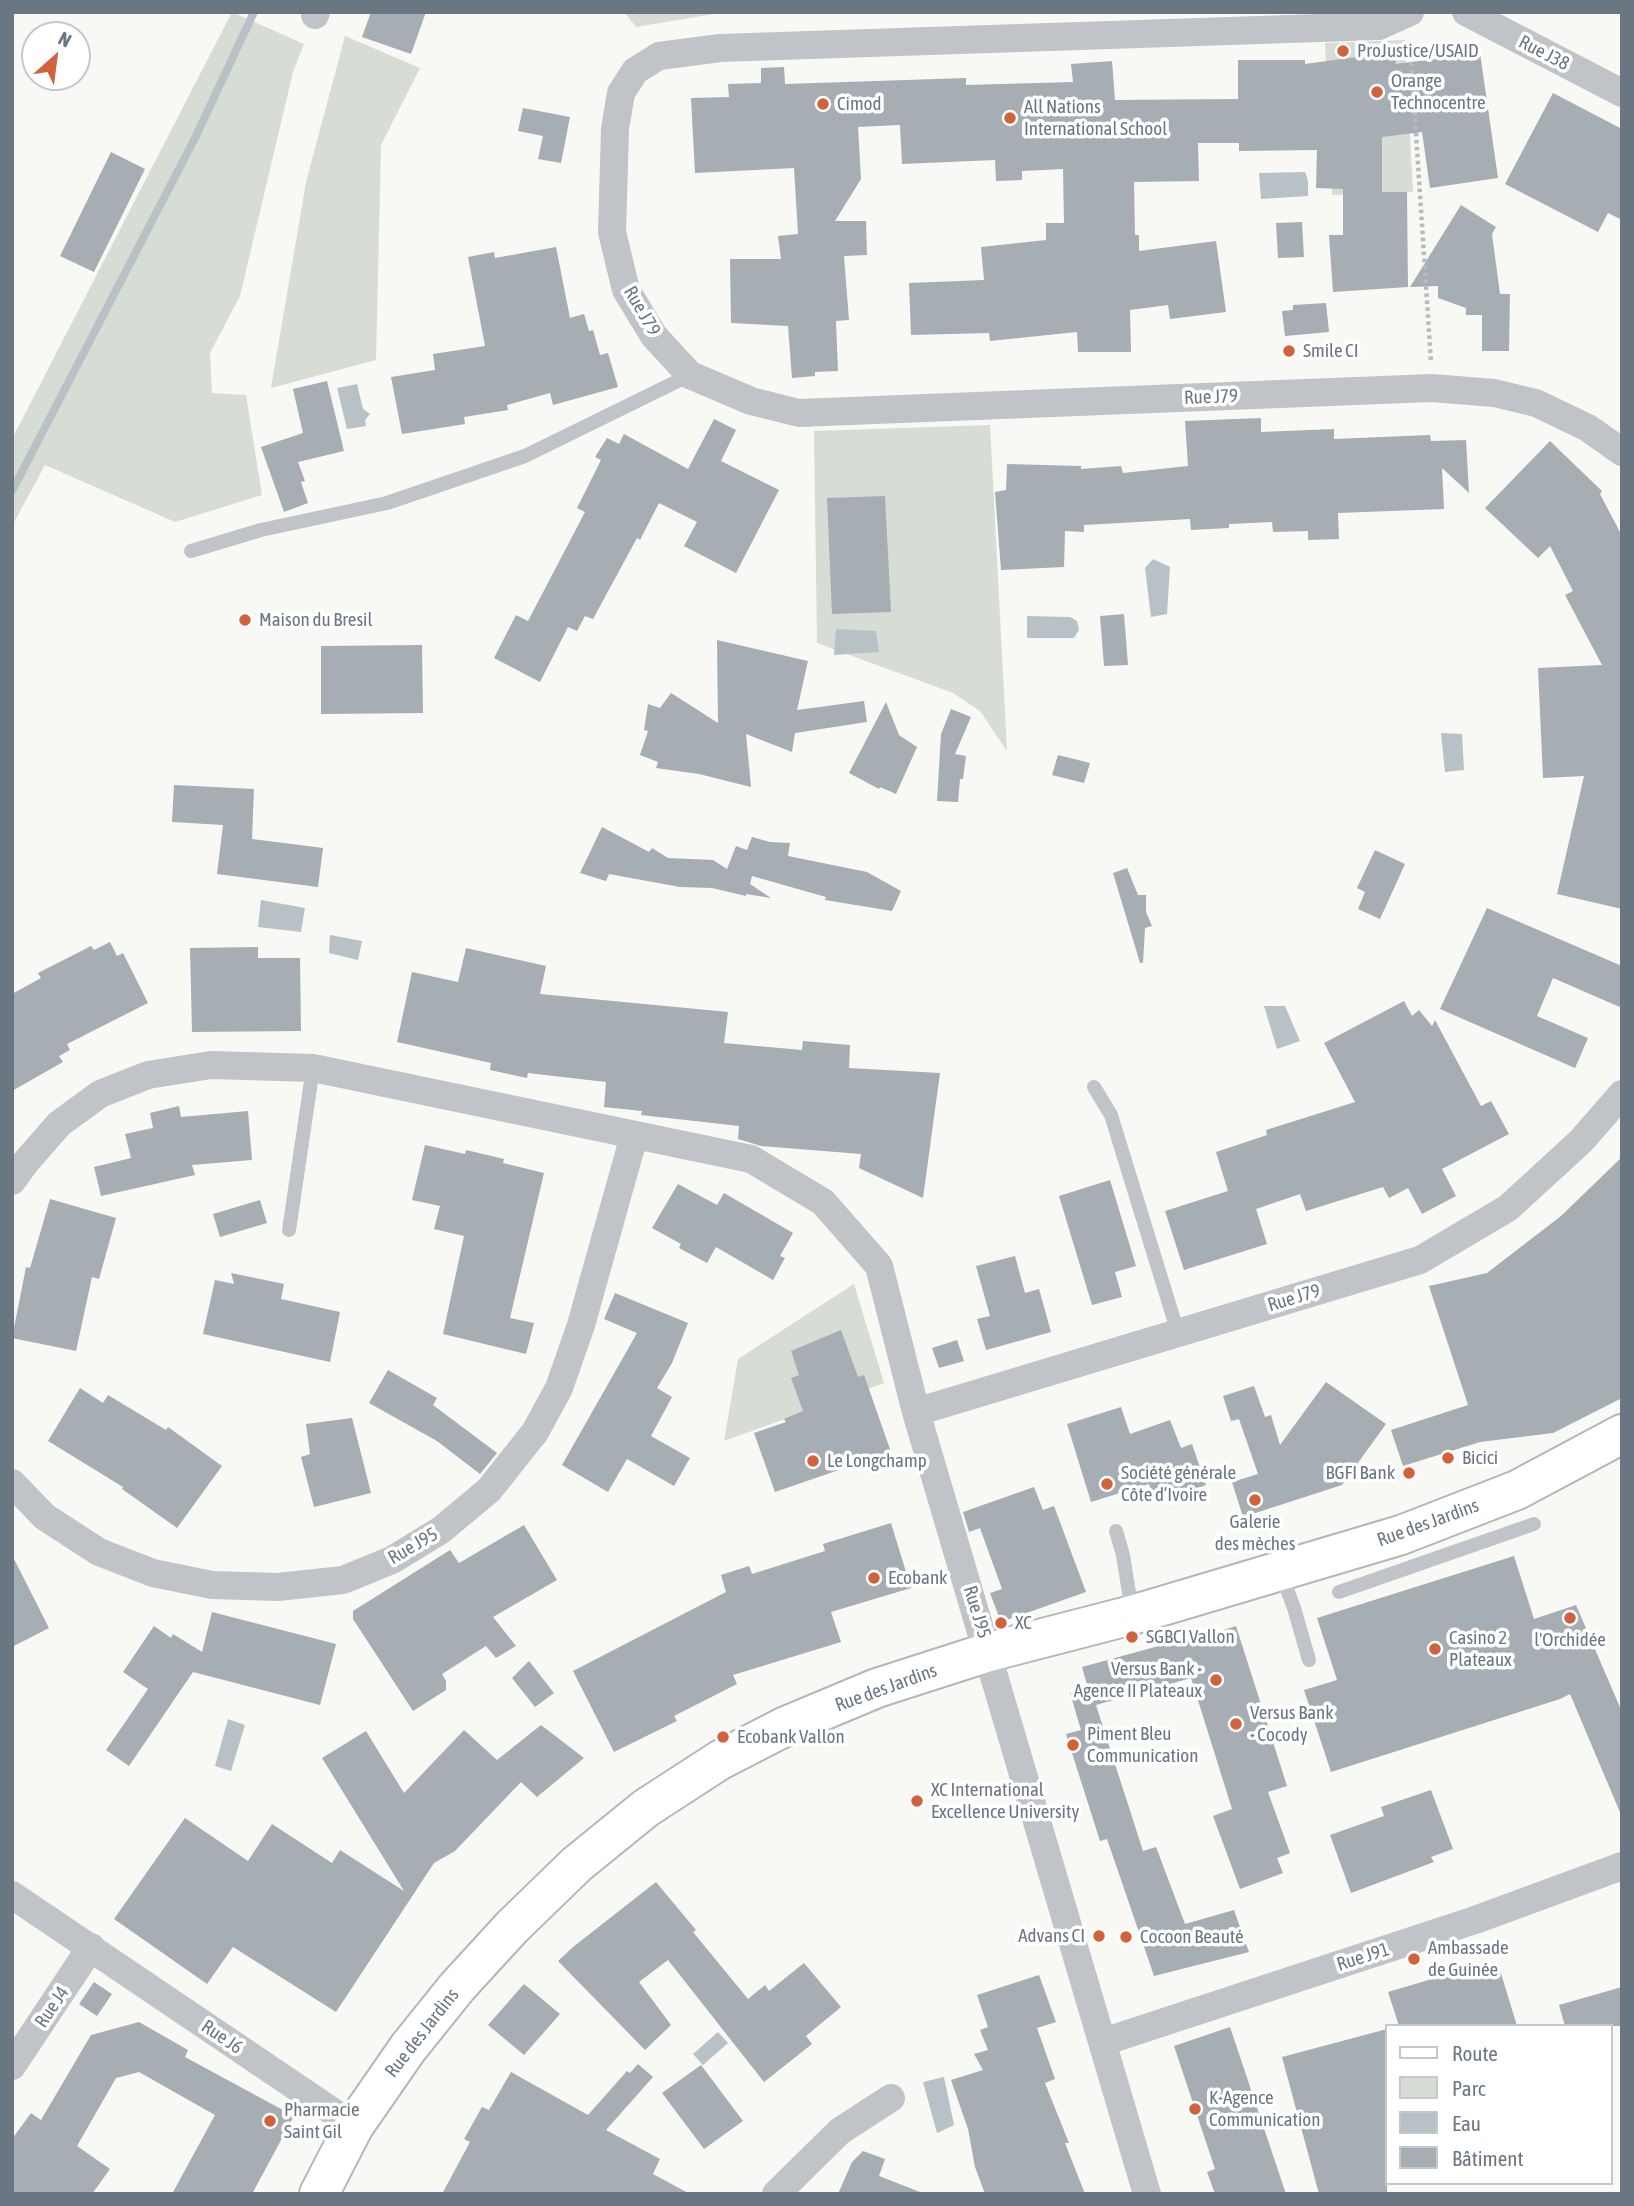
<!DOCTYPE html>
<meta charset="utf-8">
<style>
body{margin:0}
#map{position:relative;width:1634px;height:2206px;overflow:hidden;background:#f8f8f5;font-family:"Asap Condensed",sans-serif}
canvas{display:block}
.frame{position:absolute;inset:0;border:14px solid #6a7783;pointer-events:none}
.legend{position:absolute;left:1385px;top:2024px;width:228px;height:161px;box-sizing:border-box;background:#fff;border:2px solid #c3c9cd;margin:0;padding:9px 12px;list-style:none;font-size:21px;color:#6a7783}
.legend li{display:flex;align-items:center;gap:14px;height:35px}
.legend b{width:35px;border:2px solid #c3c9cd}
.north{position:absolute;left:21px;top:21px;width:70px;height:70px;box-sizing:border-box;background:#fff;border:2px solid #c3c9cd;border-radius:50%;rotate:28deg;font-size:19px;font-weight:700;line-height:28px;text-align:center;color:#6a7783}
.north::after{content:'';display:block;margin:auto;width:24px;height:32px;background:#d1623c;clip-path:polygon(50% 0,100% 100%,50% 72%,0 100%)}
</style>
<div id="map">
<canvas width="1634" height="2206"></canvas>
<div class="frame"></div>
<ul class="legend">
<li><b style="height:9px;background:#fff"></b>Route</li>
<li><b style="height:19px;background:#d7dcd5"></b>Parc</li>
<li><b style="height:19px;background:#b8c2c6"></b>Eau</li>
<li><b style="height:19px;background:#a6adb3"></b>Bâtiment</li>
</ul>
<div class="north">N</div>
</div>
<script>
const ctx = document.querySelector('canvas').getContext('2d');
ctx.lineJoin = 'round';
function paint(path, color) { ctx.fillStyle = color; ctx.fill(path, 'evenodd'); }
const shape = rows => new Path2D(rows.map(r => 'M' + r).join(''));
function strokePath(path, color, width, dash) { ctx.strokeStyle = color; ctx.lineWidth = width; ctx.lineCap = dash ? 'butt' : 'round'; ctx.setLineDash(dash || []); ctx.stroke(path); }
function drawText(font, color, halo, rows, align = 'center') {
  ctx.font = font + ' "Asap Condensed",sans-serif'; ctx.lineWidth = 7; ctx.setLineDash([]); ctx.textBaseline = 'middle'; ctx.strokeStyle = halo; ctx.fillStyle = color; for (const [text, x, y, turn = 0] of rows) {
    ctx.save(); ctx.translate(x, y); ctx.rotate((+turn || 0) * Math.PI / 180); ctx.textAlign = isNaN(turn) ? turn : align; if (halo) ctx.strokeText(text, 0, 0); ctx.fillText(text, 0, 0); ctx.restore();
  }
}
paint(shape([
 [232,12,304,44,293,72,240,296,210,353,212,393,246,395,262,495,175,522,45,465,12,526,12,439],
 [624,12,714,12,714,14,636,27],
 [345,36,420,68,381,145,376,360,271,388,306,182],
 [1405,40,1413,192,1332,195,1325,43],
 [990,425,1007,751,980,711,953,693,817,643,814,431],
 [854,1284,884,1383,724,1441,738,1359]
]), '#d7dcd5');
paint(shape([
 [1305,172,1308,181,1308,196,1261,199,1259,173],
 [357,384,363,409,370,414,365,420,366,426,347,429,337,388],
 [1153,559,1170,567,1167,614,1151,617,1145,568],
 [1027,616,1070,617,1077,621,1079,630,1074,638,1027,638],
 [836,629,876,631,879,652,834,655],
 [1441,733,1462,734,1464,770,1445,772],
 [261,900,305,908,301,932,258,927],
 [330,935,362,941,358,960,329,953],
 [1264,1006,1285,1006,1300,1041,1277,1049],
 [228,1719,245,1725,231,1771,215,1766],
 [718,2032,728,2043,703,2065,693,2054],
 [944,2077,954,2125,937,2133,923,2082]
]), '#b8c2c6');
strokePath(shape([
 [12,491,195,138,254,12]
]), '#b8c2c6', 8);
paint(shape([
 [371,12,426,12,411,54,362,37],
 [1394,52,1396,64,1480,53,1498,178,1430,188,1422,132,1382,137,1382,192,1407,192,1408,287,1333,292,1329,235,1343,235,1343,189,1316,188,1317,150,1239,151,1239,143,1198,143,1199,181,1134,182,1135,235,1139,235,1139,251,1216,241,1226,312,1170,319,1168,305,1130,310,1131,352,1078,352,1077,332,990,341,989,333,911,335,909,283,984,280,981,247,1046,240,1046,223,1064,223,1063,169,1022,171,1022,180,996,181,995,160,902,164,900,125,858,127,861,179,835,221,866,221,867,255,844,256,849,320,836,321,838,371,815,372,815,376,792,378,788,326,731,323,730,259,781,259,778,236,798,234,794,168,695,173,691,98,729,97,728,84,761,83,761,68,784,67,785,84,966,78,966,85,1073,82,1071,64,1112,61,1115,100,1238,99,1238,60,1305,60,1305,64],
 [1553,93,1622,129,1622,220,1608,213,1598,232,1505,184],
 [523,108,570,117,561,163,538,159,543,136,518,131],
 [111,152,145,169,94,272,60,256],
 [1461,205,1496,227,1492,234,1500,294,1510,294,1509,351,1482,351,1482,315,1466,315,1466,308,1438,298,1438,286,1410,287],
 [1302,222,1304,257,1278,258,1276,223],
 [556,247,570,318,584,314,589,331,593,330,600,355,608,353,618,387,553,405,550,393,507,405,508,410,464,417,465,424,402,434,391,377,435,370,433,354,485,346,468,257,494,252,495,258],
 [1326,303,1329,332,1285,336,1282,311,1293,310,1293,305],
 [327,381,344,451,298,462,305,481,301,482,308,503,284,512,261,447,303,433,293,389],
 [1261,418,1261,432,1334,429,1334,439,1430,435,1431,441,1466,440,1469,493,1442,468,1444,509,1338,513,1339,539,1308,540,1308,531,1273,532,1272,522,1229,524,1229,528,1191,530,1190,519,1084,525,1084,532,1065,531,1064,567,1001,570,995,492,1006,490,1007,464,1081,466,1081,469,1121,466,1123,473,1188,466,1185,421],
 [714,419,736,430,721,461,779,490,736,573,684,546,697,522,659,503,640,540,637,538,593,619,585,616,577,631,568,627,540,682,494,658,516,615,528,621,585,512,577,508,601,460,595,457,607,438,619,444,624,434,688,469],
 [1550,441,1602,491,1600,494,1622,536,1622,909,1557,894,1584,776,1543,778,1538,668,1602,665,1565,595,1573,591,1550,546,1538,558,1485,508],
 [885,496,891,612,832,614,827,498],
 [1124,614,1128,665,1104,666,1100,616],
 [717,640,808,661,797,710,864,701,867,722,795,733,792,752,746,734,751,787,699,774,656,768,658,762,640,755,648,731,644,730,648,704,660,708,671,693,718,723],
 [422,645,423,713,321,714,321,646],
 [886,702,899,735,917,747,896,794,880,787,879,789,849,773],
 [951,709,971,717,955,754,966,756,963,779,960,779,958,802,937,801,941,734],
 [1058,755,1090,763,1084,783,1052,775],
 [174,785,254,789,252,839,323,848,318,887,217,874,223,825,172,822],
 [602,827,649,852,652,848,668,858,713,860,727,869,736,846,747,850,752,837,770,842,790,843,788,856,867,872,901,891,892,911,825,900,826,897,752,876,750,884,771,898,746,894,746,896,712,888,680,887,609,874,606,881,580,873],
 [1375,850,1405,864,1380,919,1358,909,1365,892,1357,888],
 [1127,868,1138,895,1146,895,1146,912,1152,926,1145,928,1143,963,1140,963,1113,873],
 [1487,908,1622,966,1622,1008,1553,978,1537,1016,1588,1038,1575,1068,1440,1009],
 [110,942,117,956,123,953,148,1003,67,1044,70,1050,59,1056,63,1062,12,1091,12,994,41,978,38,973,91,946,94,950],
 [258,947,258,958,300,958,301,1031,192,1032,190,948],
 [466,948,546,966,540,994,728,1012,724,1043,802,1050,803,1041,850,1045,849,1068,940,1073,923,1198,859,1168,861,1154,761,1146,738,1139,739,1126,641,1115,642,1111,604,1107,606,1082,528,1073,527,1078,490,1070,491,1063,397,1042,412,972,458,982],
 [1404,1001,1412,1016,1419,1010,1432,1026,1435,1020,1481,1106,1491,1101,1509,1134,1442,1169,1456,1196,1422,1214,1408,1188,1389,1198,1383,1187,1306,1211,1300,1194,1256,1209,1267,1244,1184,1270,1165,1211,1228,1191,1216,1152,1267,1135,1266,1130,1355,1102,1324,1043],
 [179,1106,181,1117,248,1111,252,1160,192,1165,195,1175,101,1196,94,1167,131,1158,125,1134,153,1128,150,1113],
 [425,1145,465,1154,466,1150,504,1159,503,1163,544,1173,510,1318,534,1323,526,1354,443,1334,464,1236,434,1229,440,1206,412,1200],
 [1622,1157,1622,1398,1553,1433,1480,1442,1403,1466,1391,1430,1468,1405,1429,1286,1487,1273,1561,1216],
 [1110,1180,1136,1266,1115,1272,1122,1297,1092,1305,1059,1196],
 [678,1184,717,1205,724,1193,793,1233,780,1256,785,1258,773,1280,716,1247,707,1263,679,1248,681,1244,652,1228],
 [50,1199,116,1218,99,1279,92,1277,76,1351,12,1338,26,1267,30,1268],
 [260,1200,267,1223,220,1237,213,1214],
 [1015,1256,1025,1293,1039,1289,1051,1332,986,1350,977,1319,990,1316,976,1266],
 [231,1273,284,1284,281,1299,340,1312,330,1362,203,1334,215,1280,234,1284],
 [615,1293,688,1323,672,1363,657,1388,672,1397,651,1436,690,1458,674,1486,627,1459,608,1492,562,1465,637,1333,604,1319],
 [841,1330,858,1377,864,1375,891,1452,775,1492,754,1433,786,1422,784,1419,803,1411,791,1378,799,1375,791,1351],
 [957,1340,964,1361,939,1368,932,1348],
 [388,1370,437,1398,433,1405,497,1453,480,1474,437,1441,369,1403],
 [1326,1382,1386,1424,1342,1485,1243,1517,1232,1482,1258,1474,1239,1419,1231,1421,1223,1396,1254,1386,1265,1417,1271,1415,1280,1445],
 [80,1388,103,1403,108,1395,166,1430,168,1427,222,1466,177,1528,122,1489,123,1487,48,1441],
 [1121,1407,1130,1434,1170,1420,1181,1448,1192,1444,1206,1485,1156,1503,1149,1484,1091,1502,1067,1424],
 [352,1418,371,1493,314,1507,301,1457,310,1454,306,1424],
 [1034,1487,1043,1510,1054,1506,1086,1592,1001,1622,990,1593,1002,1589,980,1528,969,1532,963,1512],
 [891,1523,911,1588,831,1612,841,1642,733,1675,737,1684,674,1716,677,1721,614,1752,573,1671,726,1592,721,1575,749,1566,752,1574,825,1551,823,1544],
 [524,1525,557,1580,493,1617,516,1646,496,1658,486,1646,442,1674,446,1681,446,1690,413,1711,353,1619,353,1611,450,1550,459,1563],
 [12,1555,49,1628,12,1647],
 [1514,1556,1534,1619,1576,1605,1622,1712,1622,1817,1570,1694,1560,1699,1331,1772,1304,1690,1337,1680,1317,1618],
 [212,1612,336,1644,320,1705,193,1672,129,1766,106,1750,148,1689,123,1672,154,1626,171,1638,173,1634,202,1652],
 [1236,1626,1287,1786,1268,1792,1290,1853,1277,1858,1283,1873,1240,1889,1213,1816,1232,1809,1191,1678,1096,1705,1143,1851,1156,1847,1185,1924,1234,1910,1249,1952,1154,1976,1107,1839,1100,1841,1066,1734,1081,1730,1070,1693,1088,1688,1082,1667,1177,1641,1178,1645],
 [529,1661,554,1693,535,1707,512,1678],
 [541,1725,584,1758,537,1797,521,1782,455,1851,434,1863,336,2012,233,1947,207,1984,114,1919,185,1818,248,1861,272,1824,332,1863,340,1850,404,1891,322,1758,366,1731,404,1793,464,1730,497,1760],
 [1431,1790,1453,1849,1431,1857,1434,1862,1351,1893,1330,1835,1384,1816,1381,1807],
 [656,1882,696,1930,693,1932,748,1999,765,1985,769,1991,804,1963,841,2007,806,2036,812,2044,764,2082,668,1960,639,1982,671,2025,645,2050,558,1961,573,1947],
 [1469,1968,1472,1978,1500,1970,1517,2026,1399,2026,1388,1992],
 [1039,1975,1056,2022,1037,2028,1055,2079,1045,2083,1069,2143,1065,2143,1085,2194,985,2194,975,2167,968,2129,951,2080,983,2070,974,2054,988,2050,980,2030,988,2027,977,1995],
 [94,1982,112,1994,97,2016,79,2004],
 [524,1984,560,2014,524,2055,488,2025],
 [1622,1987,1622,2026,1565,2026,1559,2005],
 [139,2022,188,2050,185,2057,294,2116,252,2194,172,2194,215,2115,139,2072,116,2078,77,2146,110,2169,92,2194,12,2194,12,2139,31,2113,41,2120,91,2035],
 [1230,2027,1286,2194,1215,2194,1207,2172,1215,2169,1174,2046],
 [1387,2029,1387,2194,1319,2194,1282,2057],
 [638,2064,653,2077,606,2130,660,2159,653,2174,690,2194,442,2194,470,2142,464,2139,482,2107,489,2110,511,2072,588,2115,627,2071,630,2073],
 [701,2065,743,2121,704,2149,662,2093],
 [863,2151,885,2159,879,2176,920,2192,920,2194,838,2194,852,2162]
]), '#a6adb3');
const secondary = shape([
 [319,2194,354,2126,408,2048,457,1987,512,1927,577,1864,646,1808,720,1760,786,1726,877,1688,989,1652,1132,1615,1401,1535,1517,1490,1622,1434]
]);
strokePath(secondary, '#b2b7bb', 42);
strokePath(shape([
 [1410,42,1431,362]
]), '#b8bbbe', 4.5, [3.5, 3.5]);
strokePath(shape([
 [191,551,261,530,387,503,525,456,690,375],
 [1094,1087,1111,1115,1178,1333],
 [289,1230,313,1068],
 [1116,1531,1123,1555,1132,1612],
 [1281,1573,1294,1608,1309,1660],
 [1339,1592,1534,1524]
]), '#c0c3c7', 14);
strokePath(shape([
 [1410,12,1379,26,720,48,659,56,635,71,621,93,615,129,612,232,626,290,654,336,690,375,751,401,799,413,1432,388,1494,393,1536,403,1588,428,1622,452],
 [1466,12,1622,93],
 [315,15,316,12],
 [12,1181,25,1163,59,1124,100,1094,148,1075,211,1065,313,1068,751,1159,823,1202,879,1266,916,1412,1147,2194],
 [916,1412,1420,1260,1508,1208,1581,1141,1622,1094],
 [12,1483,45,1517,99,1552,153,1573,212,1585,278,1587,343,1580,392,1560,441,1530,489,1490,535,1432,559,1388,581,1325,634,1136],
 [12,1895,354,2126],
 [1103,2042,1475,1920,1622,1866],
 [12,2066,91,1947],
 [776,2194,840,2131,891,2098]
]), '#c0c3c7', 28);
strokePath(secondary, '#fff', 38);
for (const [x, y, r, color] of [
 [1343,51,7,"#d1623c"],
 [1377,92,7,"#d1623c"],
 [823,104,7,"#d1623c"],
 [1010,118,7,"#d1623c"],
 [1289,351,7,"#d1623c"],
 [245,620,7,"#d1623c"],
 [1448,1458,7,"#d1623c"],
 [813,1461,7,"#d1623c"],
 [1409,1473,7,"#d1623c"],
 [1107,1484,7,"#d1623c"],
 [1255,1500,7,"#d1623c"],
 [874,1578,7,"#d1623c"],
 [1570,1618,7,"#d1623c"],
 [1001,1623,7,"#d1623c"],
 [1132,1637,7,"#d1623c"],
 [1435,1649,7,"#d1623c"],
 [1216,1680,7,"#d1623c"],
 [1236,1724,7,"#d1623c"],
 [723,1737,7,"#d1623c"],
 [1073,1745,7,"#d1623c"],
 [917,1801,7,"#d1623c"],
 [1099,1936,7,"#d1623c"],
 [1126,1937,7,"#d1623c"],
 [1414,1959,7,"#d1623c"],
 [1195,2109,7,"#d1623c"],
 [270,2121,7,"#d1623c"]
]) { const dot = new Path2D(); dot.arc(x, y, r, 0, 2 * Math.PI); ctx.fillStyle = color; ctx.fill(dot); strokePath(dot, '#fff', 2.5); }
drawText('19px', '#6a7783', '#fff', [
 ["ProJustice/USAID",1357,51],
 ["Orange",1391,81],
 ["Technocentre",1391,103],
 ["Cimod",837,104],
 ["All Nations",1024,107],
 ["International School",1024,129],
 ["Smile CI",1303,351],
 ["Maison du Bresil",259,620],
 ["Bicici",1462,1458],
 ["Le Longchamp",827,1461],
 ["Société générale",1121,1473],
 ["Côte d’Ivoire",1121,1495],
 ["BGFI Bank",1395,1473,"right"],
 ["Galerie",1255,1522,"center"],
 ["des mèches",1255,1544,"center"],
 ["Ecobank",888,1578],
 ["XC",1015,1623],
 ["SGBCI Vallon",1146,1637],
 ["Casino 2",1449,1638],
 ["Plateaux",1449,1660],
 ["l'Orchidée",1570,1640,"center"],
 ["Versus Bank -",1202,1669,"right"],
 ["Agence II Plateaux",1202,1691,"right"],
 ["Versus Bank",1250,1713],
 ["- Cocody",1250,1735],
 ["Piment Bleu",1087,1734],
 ["Communication",1087,1756],
 ["Ecobank Vallon",737,1737],
 ["XC International",931,1790],
 ["Excellence University",931,1812],
 ["Advans CI",1085,1936,"right"],
 ["Cocoon Beauté",1140,1937],
 ["Ambassade",1428,1948],
 ["de Guinée",1428,1970],
 ["K-Agence",1209,2098],
 ["Communication",1209,2120],
 ["Pharmacie",284,2110],
 ["Saint Gil",284,2132]
], 'left');
drawText('19px', '#6a7783', '#fff', [
 ["Rue J38",1544,53,27],
 ["Rue J79",642,311,60],
 ["Rue J79",1211,397,-2],
 ["Rue J79",1294,1298,-17],
 ["Rue des Jardins",1428,1523,-20],
 ["Rue J95",413,1546,-30],
 ["Rue J95",977,1612,73],
 ["Rue des Jardins",886,1688,-20],
 ["Rue J91",1363,1957,-18],
 ["Rue J4",52,2007,-56],
 ["Rue des Jardins",422,2033,-52],
 ["Rue J6",222,2037,34]
]);
</script>
